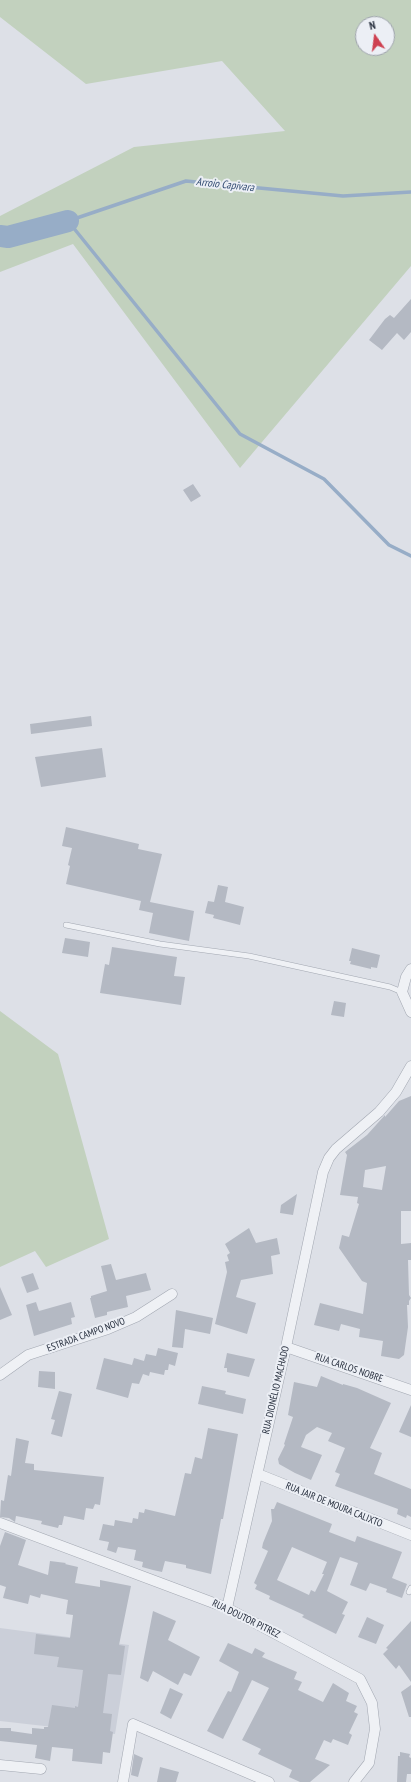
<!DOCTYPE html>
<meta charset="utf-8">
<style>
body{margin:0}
#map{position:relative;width:411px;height:1782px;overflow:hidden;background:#dde0e7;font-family:"PT Sans Narrow",sans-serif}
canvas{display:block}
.north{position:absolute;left:355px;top:16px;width:40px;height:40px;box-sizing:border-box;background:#eceff5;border:1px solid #9da2ab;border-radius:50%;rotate:346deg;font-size:11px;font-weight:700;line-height:16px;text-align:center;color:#262e3d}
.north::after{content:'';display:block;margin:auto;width:14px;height:18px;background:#ce4050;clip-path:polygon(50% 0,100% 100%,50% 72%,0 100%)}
</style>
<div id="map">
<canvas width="411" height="1782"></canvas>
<div class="north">N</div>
</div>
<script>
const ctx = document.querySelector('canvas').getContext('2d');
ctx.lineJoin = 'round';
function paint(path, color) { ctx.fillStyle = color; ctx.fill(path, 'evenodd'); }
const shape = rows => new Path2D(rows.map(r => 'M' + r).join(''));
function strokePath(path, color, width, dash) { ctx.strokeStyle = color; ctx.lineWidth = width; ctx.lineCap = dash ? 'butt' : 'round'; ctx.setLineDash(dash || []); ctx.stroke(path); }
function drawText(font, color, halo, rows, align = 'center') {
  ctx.font = font + ' "PT Sans Narrow",sans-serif'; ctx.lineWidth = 4; ctx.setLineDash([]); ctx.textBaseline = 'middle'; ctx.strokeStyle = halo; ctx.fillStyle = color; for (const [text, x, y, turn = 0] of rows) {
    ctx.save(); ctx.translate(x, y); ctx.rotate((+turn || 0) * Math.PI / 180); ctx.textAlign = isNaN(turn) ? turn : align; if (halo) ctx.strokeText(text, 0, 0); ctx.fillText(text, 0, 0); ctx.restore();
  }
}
paint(shape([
 [0,1628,129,1645,115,1734,0,1721]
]), '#cbcfd9');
paint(shape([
 [0,0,411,0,411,266,240,468,73,244,0,272,0,216,134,147,285,131,222,61,86,84,0,17],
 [363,24,387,24,387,48,363,48],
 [0,1011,58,1054,109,1239,46,1267,35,1251,0,1267]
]), '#c2d1be');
strokePath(shape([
 [411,192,343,196,186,181,68,221,240,434,324,479,389,545,411,556]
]), '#97adc7', 3.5);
strokePath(shape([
 [0,236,8,237,68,221]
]), '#97adc7', 22);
paint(shape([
 [411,299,411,332,404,340,397,333,382,350,369,340,385,319,390,315,394,318],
 [193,484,201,496,191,502,183,490],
 [91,716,92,726,31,734,30,724],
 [102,748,106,777,41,787,35,757],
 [66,827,139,844,138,849,162,854,150,902,194,911,189,941,149,933,153,913,139,910,141,901,66,884,70,866,68,865,72,848,62,846],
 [218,885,228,887,225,902,244,907,240,925,213,918,214,915,205,913,208,901,214,902],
 [65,938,90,942,88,957,62,953],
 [112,947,177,957,174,976,185,977,181,1005,100,993,105,964,109,965],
 [352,948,380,955,377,968,371,967,371,969,350,964,351,961,349,961],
 [334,1001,346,1003,344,1017,331,1015],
 [411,1096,411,1211,401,1211,401,1244,411,1243,411,1260,408,1260,409,1295,411,1298,409,1301,409,1305,407,1305,408,1327,404,1355,399,1359,381,1356,383,1341,359,1337,360,1329,341,1324,339,1331,314,1325,320,1303,363,1314,367,1283,362,1281,339,1248,342,1235,349,1237,359,1204,357,1203,358,1197,340,1195,347,1155,345,1152,367,1135,385,1115,385,1117,399,1101],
 [386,1166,382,1190,363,1187,365,1170],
 [297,1194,293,1215,280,1213,281,1205],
 [249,1228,256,1243,277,1238,280,1254,271,1256,273,1274,241,1280,236,1297,256,1303,247,1334,215,1324,227,1272,225,1262,229,1261,227,1255,230,1253,225,1244],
 [111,1264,116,1280,146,1273,151,1290,126,1296,128,1307,107,1312,107,1315,95,1318,90,1298,91,1298,91,1296,107,1291,101,1266],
 [33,1273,39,1289,27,1293,21,1277],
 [0,1287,12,1315,0,1320],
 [36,1302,39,1311,71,1302,75,1317,71,1318,72,1324,34,1336,26,1305],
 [176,1310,213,1318,210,1334,185,1329,183,1348,172,1347],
 [158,1348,178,1353,175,1366,169,1364,168,1370,165,1370,164,1375,150,1372,149,1376,143,1374,139,1384,132,1383,128,1398,96,1389,104,1358,132,1365,134,1358,144,1361,146,1354,156,1356],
 [227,1353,255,1359,249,1377,227,1372,227,1368,224,1368],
 [39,1371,55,1372,55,1389,38,1387],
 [321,1376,343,1385,343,1384,357,1388,391,1403,370,1448,382,1453,374,1474,411,1489,411,1517,407,1515,406,1518,397,1514,398,1509,335,1486,340,1474,335,1472,345,1448,328,1441,332,1433,317,1427,306,1435,301,1447,322,1455,311,1480,295,1473,279,1464,278,1459,285,1445,284,1444,293,1417,288,1415,294,1382,317,1387],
 [202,1386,226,1391,225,1394,246,1399,243,1414,198,1404],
 [59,1391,72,1394,62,1437,51,1434,55,1420,51,1419],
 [411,1405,411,1437,399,1432],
 [208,1428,238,1434,223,1519,221,1519,211,1574,186,1568,186,1565,165,1561,162,1572,153,1570,142,1567,143,1562,134,1560,136,1550,118,1547,116,1553,107,1550,109,1542,99,1540,103,1524,114,1526,115,1520,132,1523,133,1518,138,1519,139,1512,144,1513,145,1509,175,1516,185,1473,191,1474,195,1457,202,1459],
 [16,1438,29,1441,25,1463,34,1464,34,1470,104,1477,100,1505,95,1504,93,1509,86,1508,84,1520,64,1516,62,1525,59,1525,58,1528,41,1524,42,1521,16,1516,15,1522,9,1518,0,1517,1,1500,4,1501,8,1475,11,1476],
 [277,1502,332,1524,329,1532,355,1542,357,1536,402,1552,392,1578,407,1584,402,1598,386,1592,387,1589,370,1583,366,1591,350,1585,358,1563,340,1557,327,1591,348,1602,342,1614,345,1615,336,1634,302,1617,304,1615,269,1599,270,1596,255,1589,257,1585,254,1583,268,1551,262,1548,263,1543,272,1521,271,1509,274,1509],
 [292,1547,327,1562,322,1574,324,1574,315,1592,311,1590,309,1595,277,1580],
 [5,1532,26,1540,18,1565,48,1575,50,1561,66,1563,65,1564,78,1567,75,1583,100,1587,100,1580,131,1586,119,1645,125,1646,121,1675,108,1674,103,1713,112,1714,110,1731,113,1732,110,1753,103,1752,102,1764,72,1761,73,1749,52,1747,50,1761,35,1758,37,1745,0,1741,0,1728,11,1728,11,1731,32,1734,32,1728,44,1729,44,1727,48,1727,52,1705,75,1708,75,1706,78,1707,83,1670,57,1667,59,1657,34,1654,36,1634,70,1638,73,1615,66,1614,68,1600,41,1594,40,1598,30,1595,28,1604,3,1598,6,1587,0,1585,0,1546],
 [153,1611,176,1621,168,1640,200,1657,191,1676,184,1673,178,1685,153,1671,148,1682,140,1678],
 [367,1617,384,1625,376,1644,358,1637],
 [411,1621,411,1682,399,1665,396,1669,383,1654,388,1649,386,1648],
 [228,1643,252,1654,255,1648,265,1653,262,1657,297,1672,294,1679,302,1682,298,1690,323,1702,333,1683,349,1693,346,1701,357,1706,354,1712,358,1714,349,1733,352,1735,348,1745,333,1739,331,1743,324,1740,315,1759,330,1765,310,1782,300,1782,289,1777,292,1770,258,1754,261,1749,242,1740,269,1688,252,1680,223,1739,207,1731,228,1691,231,1692,239,1672,219,1661],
 [411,1685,411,1717,409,1717,401,1692],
 [170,1688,183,1694,171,1719,160,1713],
 [400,1752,410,1754,409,1757,411,1758,411,1774,407,1774,406,1782,397,1782,398,1756,400,1756],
 [134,1754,143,1758,138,1777,131,1775],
 [160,1767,179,1772,176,1782,157,1782]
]), '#b4b9c3');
const service = shape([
 [66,925,160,944,249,956,390,987,402,992],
 [409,1592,411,1588]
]);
const minor = shape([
 [411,969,406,977,402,992,411,1012],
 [286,1347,411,1390],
 [0,1375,28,1355,108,1329,136,1317,172,1294],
 [258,1474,411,1535],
 [0,1523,227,1608,360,1679,372,1703,375,1729,369,1763,354,1782],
 [227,1608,286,1347,323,1172,329,1158,336,1149,379,1112,396,1092,411,1066],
 [0,1765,41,1769],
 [123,1782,133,1724,269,1782]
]);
strokePath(service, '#a2a7b1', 6);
strokePath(minor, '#a2a7b1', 11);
strokePath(service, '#eff1f5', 5);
strokePath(minor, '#eff1f5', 10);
drawText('10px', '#262e3d', '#eceff5', [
 ["ESTRADA CAMPO NOVO",86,1335,-20],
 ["RUA CARLOS NOBRE",349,1368,19],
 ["RUA DIONÉLIO MACHADO",276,1390,-77],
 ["RUA JAIR DE MOURA CALIXTO",334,1505,22],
 ["RUA DOUTOR PITREZ",246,1619,26]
]);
drawText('italic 11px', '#314b71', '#eceff5', [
 ["Arroio Capivara",225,185,6]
]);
</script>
